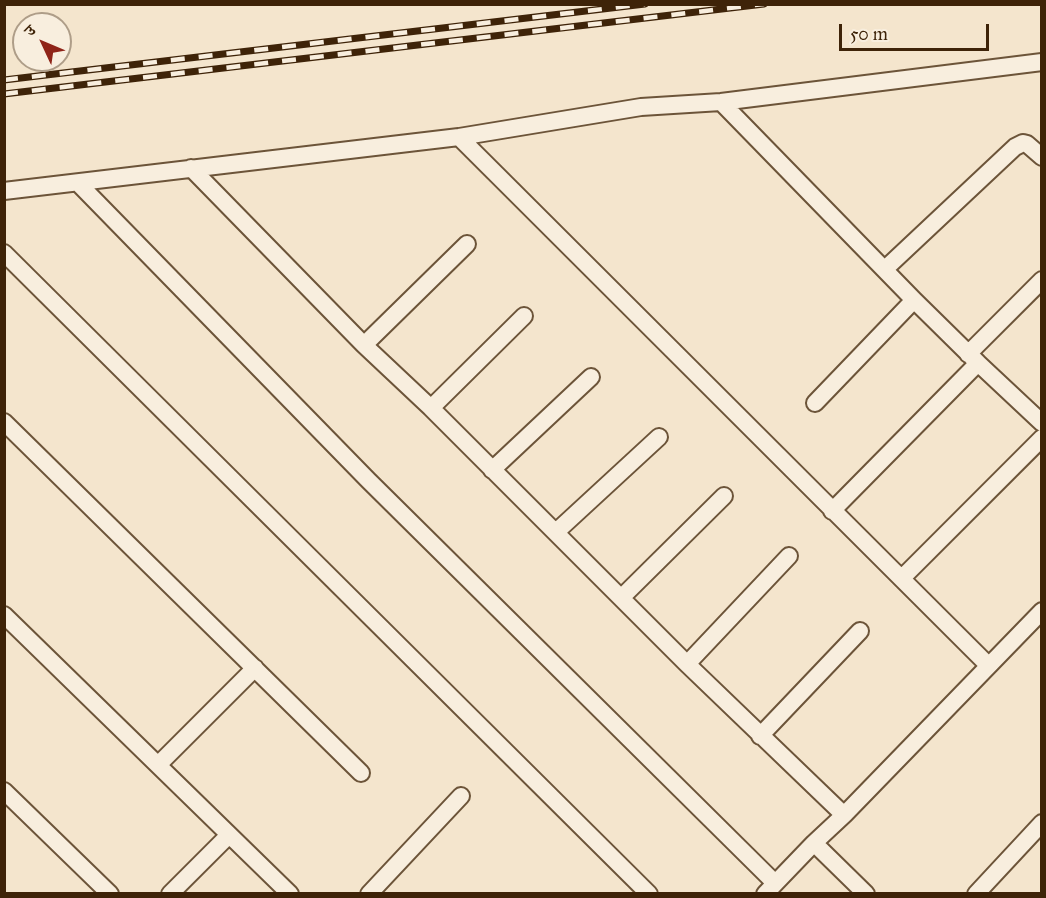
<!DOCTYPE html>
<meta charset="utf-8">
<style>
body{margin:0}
#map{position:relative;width:1046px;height:898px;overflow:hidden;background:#f4e5cd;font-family:"IM FELL Great Primer","Noto Serif Devanagari",serif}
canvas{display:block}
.frame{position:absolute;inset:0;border:6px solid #3e2308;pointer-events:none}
.north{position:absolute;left:12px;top:12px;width:60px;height:60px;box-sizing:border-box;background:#f8eede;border:2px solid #ae9d88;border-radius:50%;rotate:314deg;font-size:16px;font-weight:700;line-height:24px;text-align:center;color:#3e2308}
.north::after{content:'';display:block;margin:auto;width:21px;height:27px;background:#8f2418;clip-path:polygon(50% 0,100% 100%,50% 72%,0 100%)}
.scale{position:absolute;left:839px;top:24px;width:150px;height:27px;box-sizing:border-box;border:3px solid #3e2308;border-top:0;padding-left:8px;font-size:18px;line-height:21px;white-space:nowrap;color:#3e2308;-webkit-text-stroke:4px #f8eede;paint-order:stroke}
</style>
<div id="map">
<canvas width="1046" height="898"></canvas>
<div class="frame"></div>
<div class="north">उ</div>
<div class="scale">50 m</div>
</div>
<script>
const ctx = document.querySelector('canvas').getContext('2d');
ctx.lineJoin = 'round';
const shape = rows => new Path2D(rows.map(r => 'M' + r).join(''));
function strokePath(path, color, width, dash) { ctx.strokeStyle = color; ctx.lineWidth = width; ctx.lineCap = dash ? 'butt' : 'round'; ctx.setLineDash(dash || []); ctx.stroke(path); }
const street = shape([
 [721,102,914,300,978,363,1042,423],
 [459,137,988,665],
 [191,168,364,345,431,408,687,664,844,815],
 [79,184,368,480,775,883],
 [4,191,459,137,641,107,721,102,1042,62],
 [4,253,649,894],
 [885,269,1015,147,1023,143,1027,144,1042,157],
 [364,345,467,244],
 [968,354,1042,280],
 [815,403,914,300],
 [431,408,524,316],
 [4,422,361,773],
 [492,470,591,377],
 [832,511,978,363],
 [556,532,659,437],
 [902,578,1042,438],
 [621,598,724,496],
 [4,615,290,894],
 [687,664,789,556],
 [760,736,860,631],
 [158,765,255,668],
 [4,791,110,894],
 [814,843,866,894],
 [170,894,229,835],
 [369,894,461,796],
 [765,894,814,843,844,815,1042,611],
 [976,894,1042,823]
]);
strokePath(street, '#6c5439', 20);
strokePath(street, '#f8eede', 16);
const rail = shape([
 [4,80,645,4],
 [4,94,764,4]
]);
strokePath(rail, '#3e2308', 7);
strokePath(rail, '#f8eede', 4.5, [14]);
</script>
